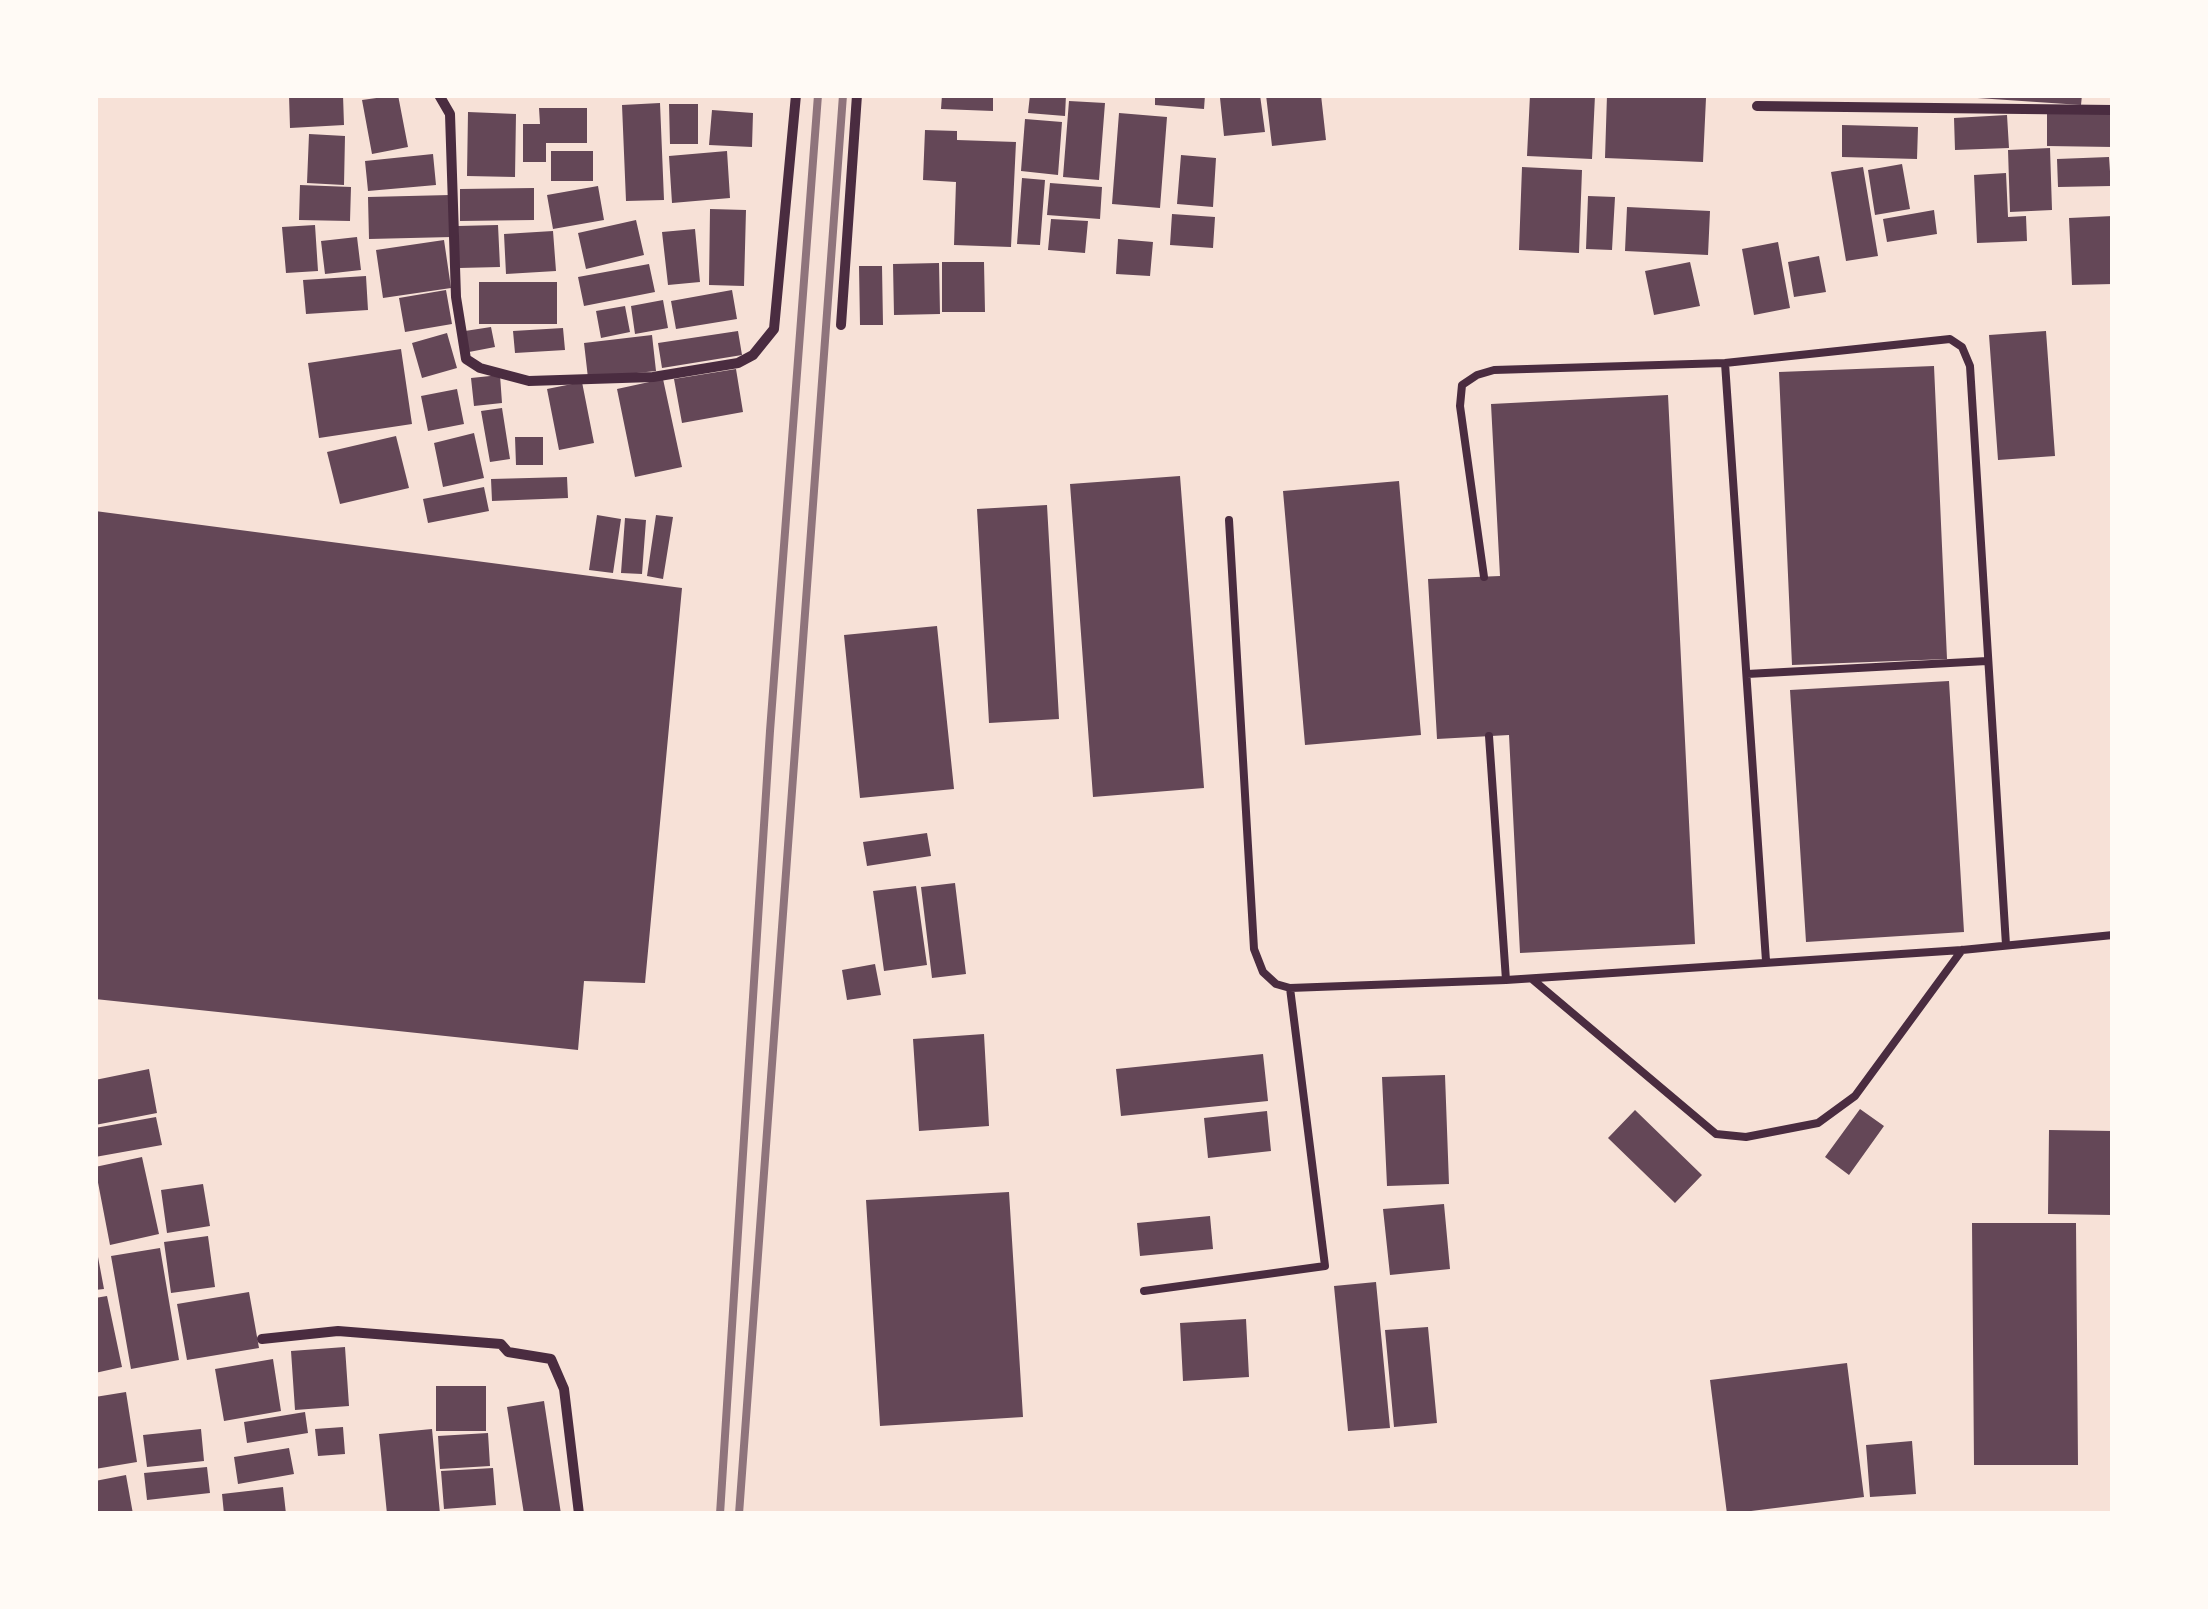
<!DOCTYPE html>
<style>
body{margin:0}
#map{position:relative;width:2208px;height:1609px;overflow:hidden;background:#f7e1d7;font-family:Arial,sans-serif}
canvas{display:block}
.frame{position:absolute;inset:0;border:98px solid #fffaf5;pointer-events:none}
</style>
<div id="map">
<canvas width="2208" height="1609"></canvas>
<div class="frame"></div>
</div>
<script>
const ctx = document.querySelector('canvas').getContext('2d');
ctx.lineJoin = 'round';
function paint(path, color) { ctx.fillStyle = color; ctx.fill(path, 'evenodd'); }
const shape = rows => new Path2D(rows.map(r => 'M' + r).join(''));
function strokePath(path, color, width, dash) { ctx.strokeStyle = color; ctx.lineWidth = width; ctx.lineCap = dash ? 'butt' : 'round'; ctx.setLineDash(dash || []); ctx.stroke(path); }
paint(shape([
 [289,95,343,95,344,125,290,128],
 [398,95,408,147,372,154,362,100],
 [942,95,993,95,993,111,941,109],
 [1030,95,1066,95,1065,116,1028,113],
 [1155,95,1205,95,1204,109,1155,105],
 [1260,95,1265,132,1224,136,1220,98],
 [1266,95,1321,95,1326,140,1272,146],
 [1530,95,1595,95,1592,159,1527,156],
 [1607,95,1706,98,1703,162,1605,158],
 [1933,95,2082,95,2081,105],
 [1069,101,1105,103,1099,180,1063,177],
 [660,103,664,200,626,201,622,105],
 [669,104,698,104,698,144,670,144],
 [539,108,587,108,587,143,546,143,546,162,523,162,523,124,540,124],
 [712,110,753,113,752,147,709,145],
 [2047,111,2113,112,2113,147,2047,146],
 [468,112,516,114,515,177,467,176],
 [1119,113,1167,117,1160,208,1112,204],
 [2007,115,2009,148,1955,150,1954,118],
 [1025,119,1062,122,1058,175,1021,171],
 [1842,125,1918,127,1917,159,1842,157],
 [925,130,957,131,957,140,1016,142,1011,247,954,245,956,182,923,180],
 [309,134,345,136,344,185,307,183],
 [2050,148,2052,210,2010,212,2008,150],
 [551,151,593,151,593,181,551,181],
 [727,151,730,198,672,203,669,156],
 [433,154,436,185,368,191,365,161],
 [1181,155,1216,158,1213,207,1177,204],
 [2109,157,2111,186,2058,187,2057,159],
 [1902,164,1910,209,1875,215,1868,170],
 [1522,167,1582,170,1579,253,1519,250],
 [1863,167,1878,256,1846,261,1831,172],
 [2006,173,2008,217,2026,216,2027,241,1977,243,1974,175],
 [1022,178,1045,180,1040,245,1017,244],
 [1050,183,1102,187,1100,219,1047,215],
 [300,185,351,187,350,221,299,220],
 [598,186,604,220,553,229,547,195],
 [534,188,534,220,460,221,460,189],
 [450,195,452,237,369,239,368,197],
 [1588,196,1615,197,1612,250,1586,249],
 [1627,207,1710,211,1708,255,1625,251],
 [710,209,746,210,744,286,709,285],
 [1934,210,1937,234,1887,242,1883,219],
 [1172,214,1215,217,1213,248,1170,245],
 [2113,216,2113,284,2072,285,2069,218],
 [1051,219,1088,221,1085,253,1048,250],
 [636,220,644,255,586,269,578,233],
 [315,225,318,271,286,273,282,227],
 [498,225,500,267,459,268,458,226],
 [695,229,700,282,668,285,662,232],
 [553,231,556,271,506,274,504,234],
 [357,237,361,270,325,274,321,241],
 [1118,239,1153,242,1150,276,1116,274],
 [444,240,451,288,383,298,376,250],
 [1778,242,1790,308,1754,315,1742,249],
 [1819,256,1826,292,1794,297,1788,262],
 [942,262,984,262,985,312,942,312],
 [1690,262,1700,306,1654,315,1645,271],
 [939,263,940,314,894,315,893,264],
 [649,264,655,292,584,306,578,277],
 [859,266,882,266,883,325,860,325],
 [366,276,368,310,306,314,303,280],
 [479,282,557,282,557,324,479,324],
 [446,290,452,324,405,332,399,298],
 [732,290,737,319,676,329,671,301],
 [663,300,668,328,635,334,631,306],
 [625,306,630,332,601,338,596,311],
 [491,327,495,347,469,352,465,331],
 [563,328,565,350,515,353,513,331],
 [738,331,742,355,662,368,658,343],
 [2046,331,2055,456,1998,460,1989,335],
 [447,333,457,368,422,378,412,343],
 [652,335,656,371,588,378,584,343],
 [401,349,412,424,319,438,308,363],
 [1934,366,1947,659,1792,665,1779,372],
 [736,369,743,412,682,423,674,379],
 [500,375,502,403,474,406,471,378],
 [663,379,682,467,635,477,617,389],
 [582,382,594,443,559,450,547,389],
 [457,389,464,424,428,431,421,396],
 [1668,395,1695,944,1520,953,1509,735,1437,739,1428,579,1500,576,1491,404],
 [502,408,510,459,490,462,481,411],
 [474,433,484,478,443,487,434,443],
 [396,436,409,488,340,504,327,452],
 [515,437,543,437,543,465,516,465],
 [1180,476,1204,788,1093,797,1070,484],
 [567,477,568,498,492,501,491,479],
 [1399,481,1421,735,1305,745,1283,491],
 [484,487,489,511,428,523,423,499],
 [1047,505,1059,719,989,723,977,509],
 [95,511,682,588,645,983,584,981,578,1050,95,999],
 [597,515,621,519,613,573,589,570],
 [656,515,673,517,663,579,647,576],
 [625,518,646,520,642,574,621,573],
 [937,626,954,789,860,798,844,635],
 [1949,681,1964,932,1806,942,1790,690],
 [927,833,931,856,867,866,863,842],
 [955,883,966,974,932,978,921,887],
 [916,886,927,965,884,971,873,891],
 [875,964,881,995,847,1000,842,970],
 [984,1034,989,1126,919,1131,913,1039],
 [1263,1054,1268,1101,1121,1116,1116,1069],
 [149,1069,157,1113,95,1125,95,1080],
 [1445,1075,1449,1184,1387,1186,1382,1077],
 [1860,1109,1884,1126,1849,1175,1825,1157],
 [1635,1110,1702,1175,1675,1203,1608,1138],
 [1267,1111,1271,1151,1208,1158,1204,1118],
 [156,1117,162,1145,95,1157,95,1128],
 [2049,1130,2113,1131,2113,1215,2048,1214],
 [142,1157,159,1234,110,1245,95,1167],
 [203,1184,210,1226,167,1233,161,1190],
 [1009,1192,1023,1417,880,1426,866,1200],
 [1444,1204,1450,1269,1390,1275,1383,1209],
 [1210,1216,1213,1249,1140,1256,1137,1223],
 [1972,1223,2076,1223,2078,1465,1974,1465],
 [208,1236,215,1287,171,1293,164,1242],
 [95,1241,104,1289,95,1290],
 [160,1248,179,1360,131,1369,111,1256],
 [1376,1282,1390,1428,1348,1431,1334,1286],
 [249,1292,259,1348,187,1360,177,1304],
 [107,1296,122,1367,95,1373,95,1298],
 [1246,1319,1249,1377,1183,1381,1180,1323],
 [1428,1327,1437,1423,1394,1427,1385,1330],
 [345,1347,349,1406,295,1410,291,1351],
 [273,1359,281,1411,224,1421,215,1369],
 [1847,1363,1864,1497,1727,1514,1710,1380],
 [436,1386,486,1386,486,1431,436,1431],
 [126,1392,137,1462,95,1469,95,1397],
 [544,1401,561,1514,524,1514,507,1407],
 [305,1412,308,1433,247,1443,244,1422],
 [343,1427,345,1454,318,1456,315,1429],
 [201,1429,204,1461,147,1467,143,1435],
 [432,1429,440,1514,387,1514,379,1434],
 [488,1433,490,1466,440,1469,438,1436],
 [1912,1441,1916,1494,1870,1497,1866,1445],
 [289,1448,294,1474,238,1484,234,1457],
 [207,1467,210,1493,147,1500,144,1473],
 [493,1468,496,1505,444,1509,441,1471],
 [126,1475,133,1514,95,1514,95,1481],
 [283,1487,286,1514,224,1514,222,1494]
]), '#644757');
strokePath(shape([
 [1725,363,1766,961],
 [1229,520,1254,949,1263,972,1276,984,1290,988,1506,980,1962,950,2113,935],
 [1484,577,1460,406,1462,385,1477,375,1494,370,1725,363,1950,339,1962,347,1970,366,2006,945],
 [1747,674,1987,661],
 [1489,736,1506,980],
 [1532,979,1716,1134,1746,1137,1818,1123,1855,1096,1962,950],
 [1144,1291,1325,1266,1290,988]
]), '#4a2c40', 8);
strokePath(shape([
 [439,95,450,114,456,297,466,359,480,368,529,381,653,377,738,363,753,355,774,329,796,95],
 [1757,106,2113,110],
 [841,325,857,95],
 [262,1339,338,1331,501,1344,508,1352,551,1359,564,1389,579,1514]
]), '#4a2c40', 10);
strokePath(shape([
 [720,1514,770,731,818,95],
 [739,1514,843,95]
]), '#8f747c', 8);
</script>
